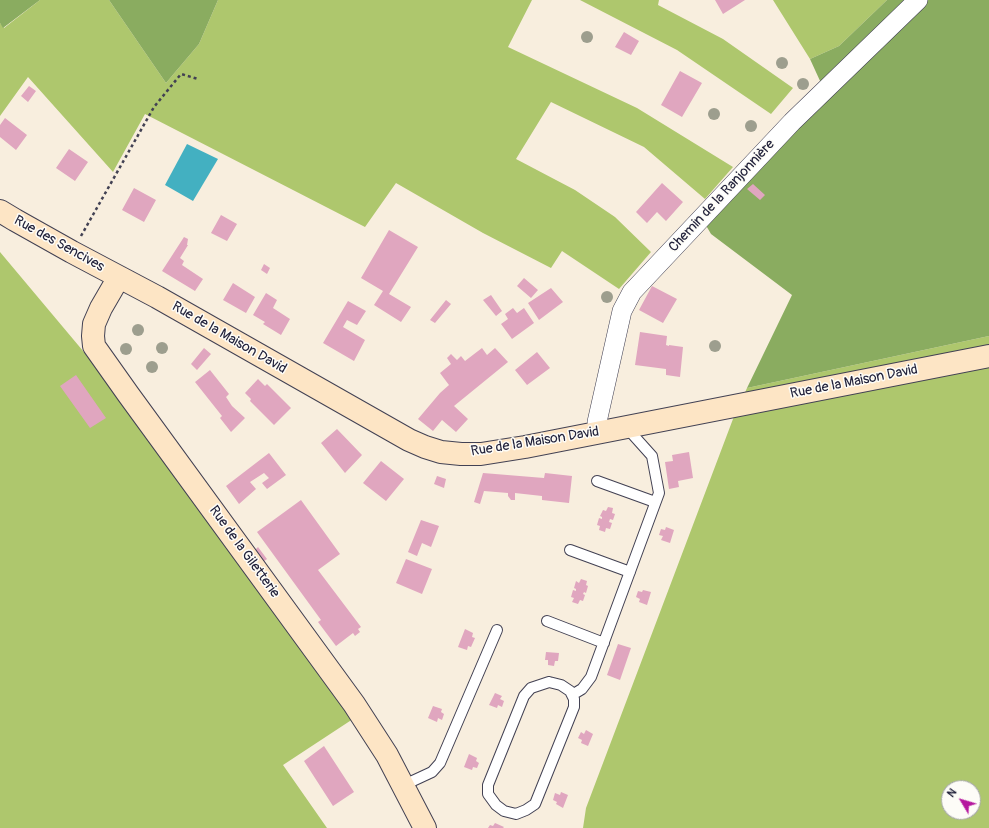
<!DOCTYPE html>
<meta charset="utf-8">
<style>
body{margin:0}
#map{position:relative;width:989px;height:828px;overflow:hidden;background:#f8eede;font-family:Pangolin,sans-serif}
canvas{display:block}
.north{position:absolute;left:941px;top:780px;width:40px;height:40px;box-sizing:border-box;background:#fdfcf7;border:1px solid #a5a5ac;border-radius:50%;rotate:308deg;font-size:11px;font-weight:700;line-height:16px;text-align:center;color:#22223b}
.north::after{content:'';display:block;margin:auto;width:14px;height:18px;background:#b5179e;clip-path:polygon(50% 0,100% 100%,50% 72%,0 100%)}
</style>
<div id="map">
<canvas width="989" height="828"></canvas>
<div class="north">N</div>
</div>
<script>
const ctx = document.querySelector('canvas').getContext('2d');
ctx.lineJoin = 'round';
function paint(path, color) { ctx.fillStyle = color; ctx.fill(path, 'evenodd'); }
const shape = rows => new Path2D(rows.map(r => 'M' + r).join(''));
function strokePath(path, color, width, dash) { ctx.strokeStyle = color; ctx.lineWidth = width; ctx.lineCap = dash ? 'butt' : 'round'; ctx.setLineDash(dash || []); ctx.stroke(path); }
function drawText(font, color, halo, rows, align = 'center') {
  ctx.font = font + ' Pangolin,sans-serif'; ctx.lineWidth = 3; ctx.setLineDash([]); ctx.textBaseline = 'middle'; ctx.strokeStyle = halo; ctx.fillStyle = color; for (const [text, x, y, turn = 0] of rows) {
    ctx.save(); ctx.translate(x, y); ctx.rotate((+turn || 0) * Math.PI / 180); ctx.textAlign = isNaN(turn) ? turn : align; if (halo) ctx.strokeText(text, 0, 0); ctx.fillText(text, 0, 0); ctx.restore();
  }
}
paint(shape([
 [40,0,109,0,166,83,199,44,218,0,532,0,508,47,637,108,733,167,705,199,644,147,551,102,516,159,575,190,615,217,651,252,619,289,562,251,551,268,483,233,396,183,365,227,145,114,113,172,28,77,0,116,0,23,4,28],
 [580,0,659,0,658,5,723,39,793,88,771,114,677,50],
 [773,0,887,0,839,46,810,59],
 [0,252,99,370,356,717,283,765,327,828,0,828],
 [989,336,989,828,583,828,586,808,733,419,747,388],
 [949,788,973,788,973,812,949,812]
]), '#aec76d');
paint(shape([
 [0,0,40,0,3,28,0,23],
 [109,0,218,0,199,44,166,83],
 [887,0,989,0,989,336,747,388,792,295,711,234,704,222,826,94,810,59,839,46]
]), '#8aac60');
paint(shape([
 [187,144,218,159,193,201,165,185]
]), '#43b0c1');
paint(shape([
 [715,0,745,0,723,14],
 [624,32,639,41,631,55,615,47],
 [680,71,702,83,682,117,661,105],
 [29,86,36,91,28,102,21,96],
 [5,118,27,135,16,150,0,137,0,125],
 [69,149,88,162,75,181,56,168],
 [662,183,683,202,666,221,657,212,647,223,636,212],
 [753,184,765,195,760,200,747,189],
 [134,188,156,200,144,222,122,210],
 [221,215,237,224,227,241,211,233],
 [389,230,418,247,389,294,411,307,401,322,374,305,383,291,361,278],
 [184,237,188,239,187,245,188,245,180,258,184,261,182,265,203,279,195,291,162,271],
 [264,264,270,268,267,274,261,270],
 [524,278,538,290,531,298,517,286],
 [233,283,255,297,246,313,223,300],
 [652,286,677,299,663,323,639,310],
 [551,288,563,302,539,320,528,303],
 [266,293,277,300,273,308,290,319,281,335,263,324,265,322,253,315],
 [491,295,502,311,496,316,483,300],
 [446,300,451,304,435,323,430,320],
 [348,301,366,311,357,325,347,320,343,327,365,340,354,361,323,343],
 [513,308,517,313,524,308,534,323,512,339,501,324,508,319,505,314],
 [640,332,667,336,666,345,669,346,669,345,683,347,680,377,666,375,666,369,635,365],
 [204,348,211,354,197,370,191,364],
 [482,348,487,355,495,348,508,362,454,406,468,419,456,432,442,420,433,431,418,419,440,393,449,385,440,373,451,364,447,358,451,354,457,360,461,356,465,361],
 [537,352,550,368,527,385,515,370],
 [210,370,229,394,226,397,232,406,245,418,231,432,220,418,222,416,195,382],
 [76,375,106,418,90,428,60,386],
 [258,379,265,386,267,384,291,408,274,425,250,401,251,399,245,393],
 [337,429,362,455,345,473,321,443],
 [689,452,693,478,678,481,679,487,669,489,665,462,673,461,672,455],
 [269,453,286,475,267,489,262,483,269,478,264,473,250,482,256,489,239,504,226,486],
 [381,461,404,479,386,501,363,483],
 [483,473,544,478,545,473,572,476,569,503,542,500,542,496,515,493,515,500,511,500,508,496,508,493,484,491,480,504,474,502],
 [437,476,446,479,444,488,434,484],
 [301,500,340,554,318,570,361,627,358,629,360,632,355,636,353,633,336,646,318,622,321,620,257,532],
 [608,507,613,508,612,513,615,514,613,520,610,519,609,522,612,523,610,529,606,528,605,532,599,530,600,526,597,525,599,518,602,519,602,517,600,516,603,510,606,511],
 [421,520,439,526,431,547,422,543,417,556,408,552],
 [666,527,674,530,670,543,661,540,663,536,659,535,661,529,665,530],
 [258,547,267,559,263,562,255,550],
 [406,559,432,569,422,594,396,583],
 [581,579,587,581,586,585,588,586,586,593,584,592,583,594,585,595,583,601,580,600,578,604,572,602,574,598,571,597,573,590,576,591,576,589,574,588,576,581,579,583],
 [643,590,651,592,647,605,639,602,640,599,636,597,638,591,642,592],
 [465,629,473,633,472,637,475,638,471,647,468,646,467,650,458,647],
 [618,644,631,648,620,680,607,675],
 [546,652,559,653,558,661,555,661,554,666,548,665,548,660,545,660],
 [495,693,502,696,500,699,504,701,502,707,498,705,497,708,489,705],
 [433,706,442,709,441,712,444,714,442,720,438,718,437,722,428,718],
 [586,730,593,734,588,746,581,743,582,740,578,738,581,732,584,734],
 [324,746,354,792,333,806,304,761],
 [469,754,477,758,476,761,479,763,477,768,473,767,472,770,464,767],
 [561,792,568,795,563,808,556,804,557,802,553,800,555,793,560,795],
 [495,823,504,827,503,828,488,828,490,825,493,826]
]), '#e0a6bf');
const lane = shape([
 [597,481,655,502],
 [570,550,630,572],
 [547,621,604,643],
 [549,682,561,685,570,691,574,699,574,707,535,804,526,810,516,814,504,811,496,805,488,794,488,785,524,696,531,688,549,682],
 [572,695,582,689,591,677,659,493,652,456,626,427],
 [404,785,432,772,440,763,497,630]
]);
const street = shape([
 [599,432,597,422,622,311,632,292,792,122,918,0]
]);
const secondary = shape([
 [0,211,15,220,72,252,157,297,409,440,425,447,441,452,461,454,481,454,525,447,989,356],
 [119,277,101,308,94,324,93,336,94,346,128,394,354,704,387,755,425,828]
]);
strokePath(lane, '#424153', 12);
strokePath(street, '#424153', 20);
strokePath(secondary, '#424153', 24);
strokePath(shape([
 [81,236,154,107,181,74,198,79]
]), '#424153', 2.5, [3, 3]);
strokePath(lane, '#fff', 10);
strokePath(street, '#fff', 19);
strokePath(secondary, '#fde5c5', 22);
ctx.fillStyle = '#9d9e8e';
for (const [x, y] of [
 [587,37],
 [782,63],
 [803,84],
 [714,114],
 [751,126],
 [607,297],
 [138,330],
 [715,346],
 [162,348],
 [126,349],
 [152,367]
]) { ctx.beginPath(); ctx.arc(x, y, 6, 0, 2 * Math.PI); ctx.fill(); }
drawText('14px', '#22223b', '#fdfcf7', [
 ["Chemin de la Ranjonnière",722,196,-47],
 ["Rue des Sencives",59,244,29],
 ["Rue de la Maison David",229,338,30],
 ["Rue de la Maison David",854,382,-11],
 ["Rue de la Maison David",535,442,-9],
 ["Rue de la Giletterie",244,552,54]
]);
</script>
